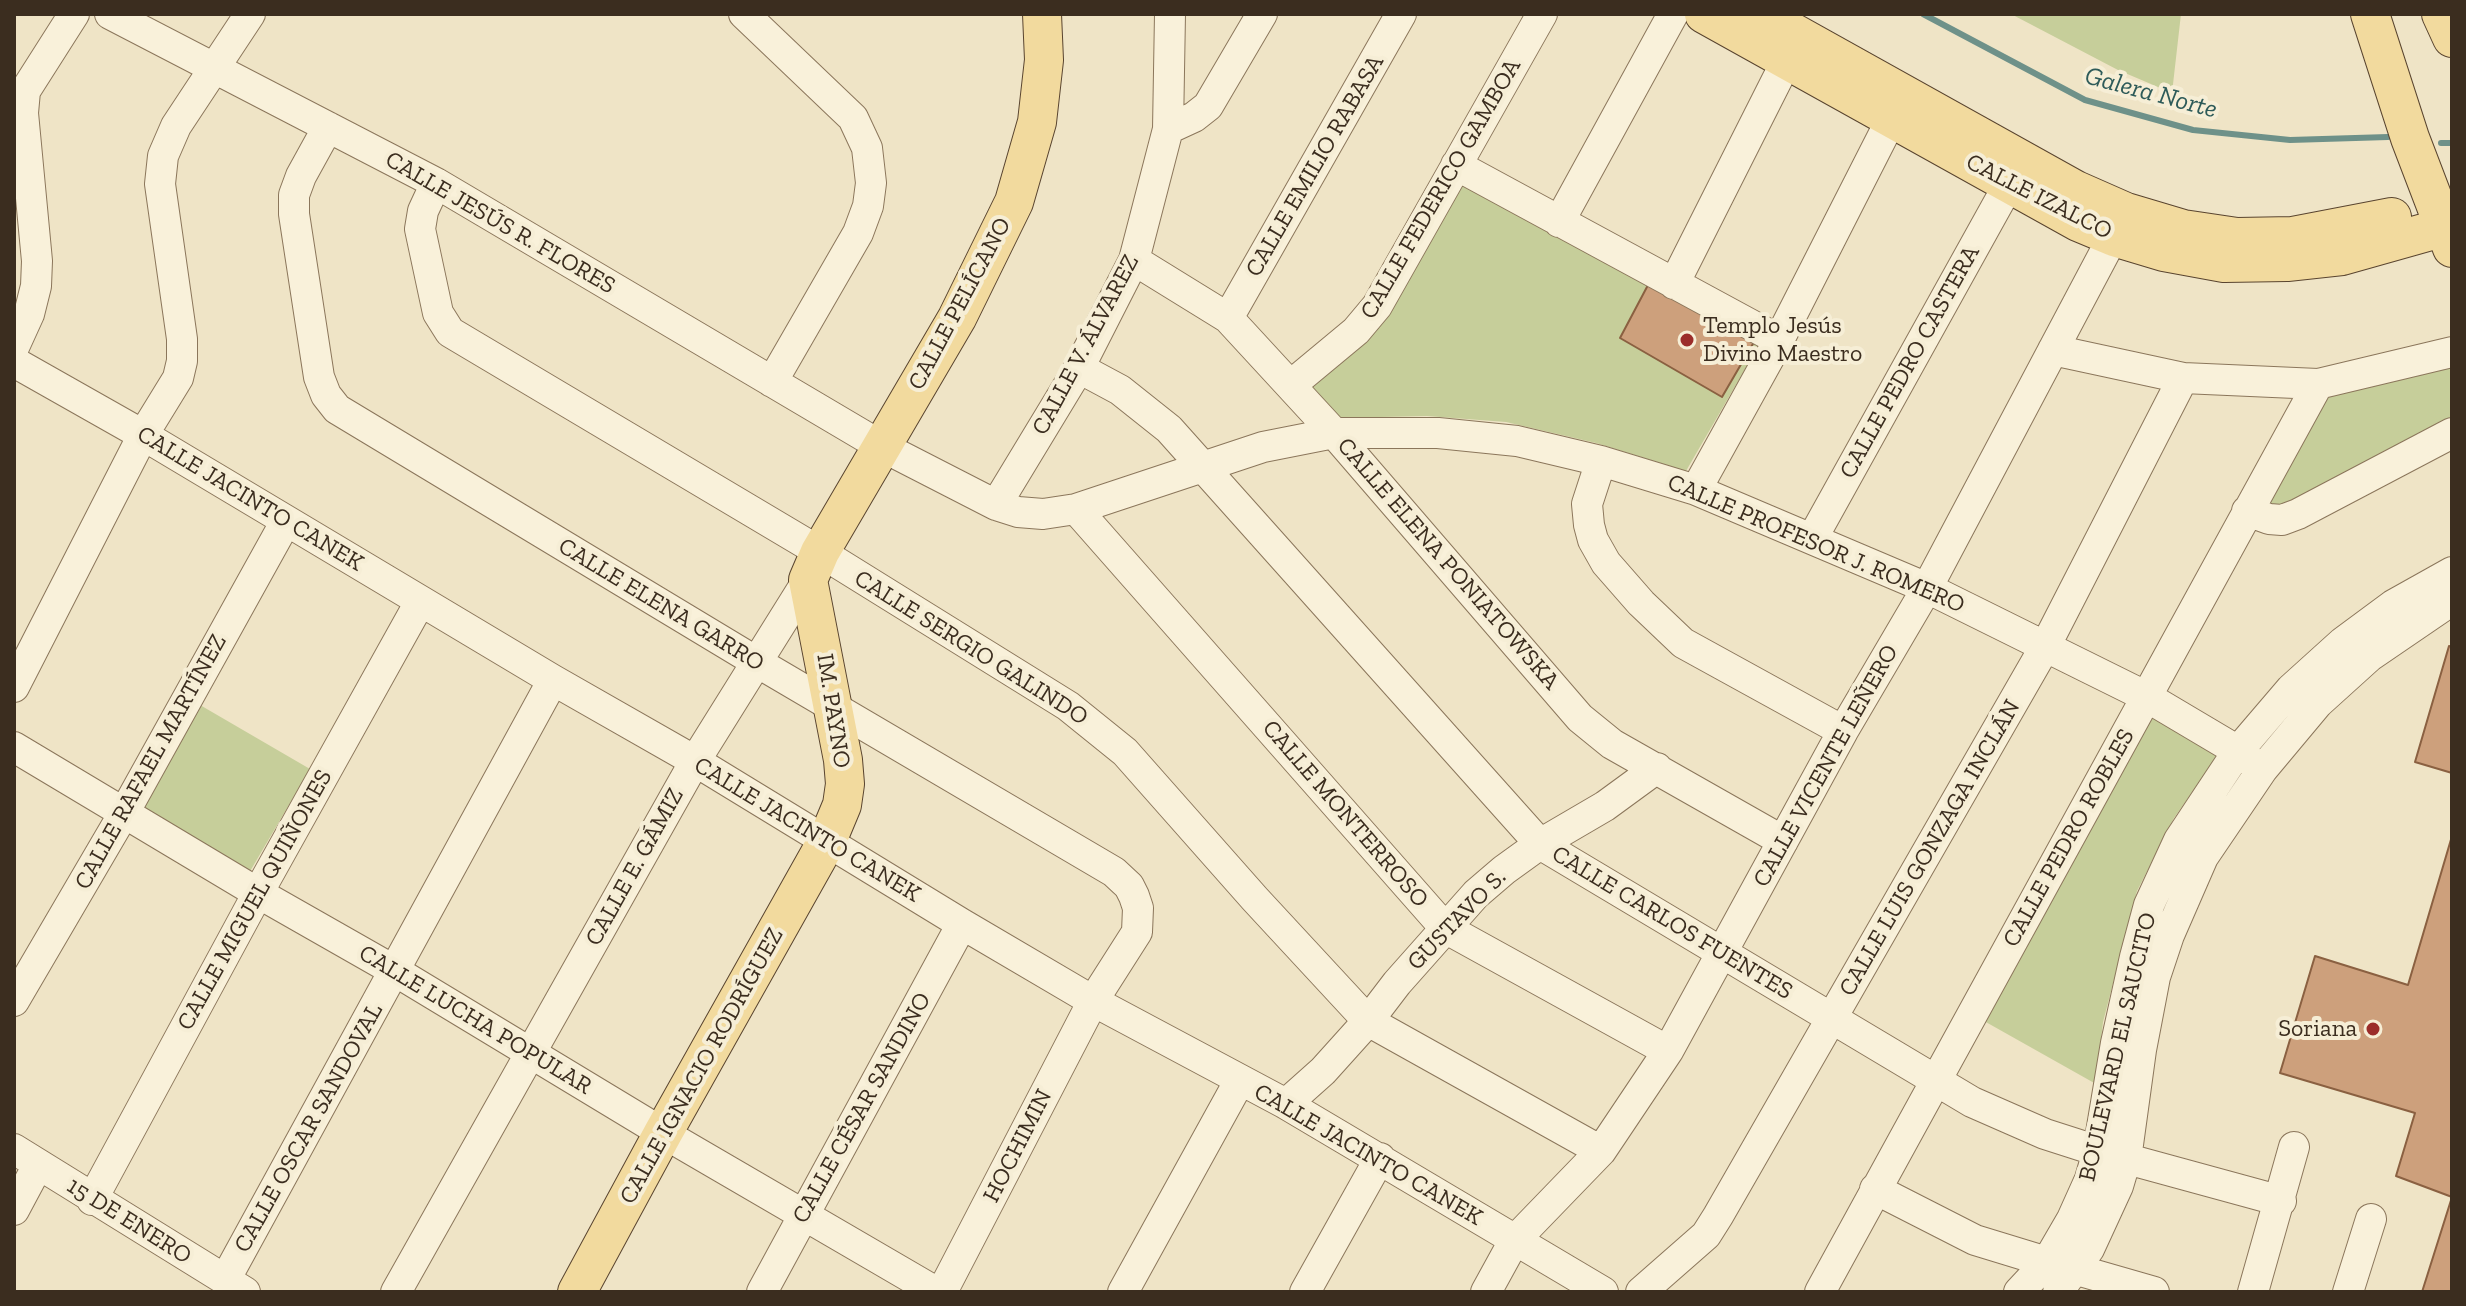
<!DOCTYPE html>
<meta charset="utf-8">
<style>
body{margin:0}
#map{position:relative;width:2466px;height:1306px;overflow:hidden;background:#efe4c6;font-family:"Zilla Slab",serif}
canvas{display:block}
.frame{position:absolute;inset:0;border:16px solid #3b2d1f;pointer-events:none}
</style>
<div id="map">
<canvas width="2466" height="1306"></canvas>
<div class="frame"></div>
</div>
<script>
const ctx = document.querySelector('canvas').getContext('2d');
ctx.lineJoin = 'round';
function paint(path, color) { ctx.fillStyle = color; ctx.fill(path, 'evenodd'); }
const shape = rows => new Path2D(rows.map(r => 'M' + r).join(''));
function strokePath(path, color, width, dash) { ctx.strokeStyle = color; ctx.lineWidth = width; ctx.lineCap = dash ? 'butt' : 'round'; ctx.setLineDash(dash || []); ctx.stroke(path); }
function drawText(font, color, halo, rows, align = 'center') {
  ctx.font = font + ' "Zilla Slab",serif'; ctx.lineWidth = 8; ctx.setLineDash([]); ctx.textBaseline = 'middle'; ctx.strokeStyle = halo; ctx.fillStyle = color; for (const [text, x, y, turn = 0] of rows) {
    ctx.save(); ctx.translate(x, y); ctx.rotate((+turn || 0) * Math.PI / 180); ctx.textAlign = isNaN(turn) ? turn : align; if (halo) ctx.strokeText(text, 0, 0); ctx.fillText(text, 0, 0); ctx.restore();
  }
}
paint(shape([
 [2011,14,2181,14,2172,93,2118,70],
 [1457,183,1759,345,1686,471,1596,443,1506,422,1427,416,1336,418,1309,390,1371,333],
 [2452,367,2452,422,2330,480,2290,507,2265,505,2323,399,2331,393],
 [200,705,310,769,249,873,139,809],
 [2155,710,2220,753,2174,818,2137,891,2103,1022,2096,1084,1984,1021]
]), '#c6ce9a');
strokePath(shape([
 [1923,14,2085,100,2193,130,2290,140,2388,137],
 [2441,143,2452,143]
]), '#6e9189', 6);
const building = shape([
 [1648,285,1754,342,1722,397,1620,338,1648,285],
 [2449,646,2452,647,2452,773,2415,762,2449,646],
 [2452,836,2452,1197,2396,1176,2415,1113,2280,1073,2315,956,2408,985,2452,836],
 [2452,1197,2452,1292,2422,1292,2452,1197]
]);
paint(building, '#cda07c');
strokePath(building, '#8a6041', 2);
const minor = shape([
 [110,14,436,183,881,446,996,505,1018,512,1043,514,1076,509,1263,447,1334,433,1438,433,1517,441,1601,461,1696,490,1927,588,2147,697,2238,751,2262,770],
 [744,14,853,118,867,148,871,183,868,206,858,233,772,382],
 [328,127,301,176,294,195,294,214,319,377,326,395,337,409,755,661,1114,872,1129,886,1134,896,1138,908,1137,932,1093,1001,942,1292],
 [1168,129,1194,117,1208,106,1262,14],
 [1456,165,1779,340],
 [436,183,423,211,420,229,438,313,450,332,820,552,1068,706,1125,752,1255,899,1368,1021,1601,1151],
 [1559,222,1673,14],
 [1134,260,1228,318,1334,433,1580,718,1612,744,1783,841],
 [1674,284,1786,62],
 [1228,318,1401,14],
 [14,347,29,314,36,286,37,261,23,113,25,91,74,14],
 [2053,350,2183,378,2318,384,2452,352],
 [14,362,143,435,553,680,695,761,962,924,1093,1001,1286,1104,1603,1292],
 [1079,368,1120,390,1169,429,1540,844,1972,1102,2045,1134,2098,1151,2281,1201],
 [1291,385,1356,331,1377,306,1542,14],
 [1601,461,1587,504,1589,525,1593,540,1606,563,1641,603,1683,643,1843,731],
 [1696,490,1779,340,1892,118],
 [996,505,1079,368,1134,260,1168,129,1170,14],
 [1076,509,1445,928,1668,1051],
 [2247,511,2269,519,2282,520,2298,514,2452,433],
 [1812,539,2009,184],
 [14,687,143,435,178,378,182,361,182,339,160,184,163,156,176,126,250,14],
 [14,747,258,893,395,971,663,1133,936,1292],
 [14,1001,124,813,286,521],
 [1286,1104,1323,1071,1368,1021,1397,983,1476,894,1504,870,1540,844,1605,806,1657,768],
 [14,1149,245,1292],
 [1875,1189,1975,1240,2047,1262],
 [92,1200,258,893,420,602],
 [14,1210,38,1165],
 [2074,1269,2154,1292],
 [225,1280,553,680],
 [396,1292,695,761,808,580],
 [762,1292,962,924],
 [1123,1292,1240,1080],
 [1305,1292,1380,1158],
 [1486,1292,1514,1241,1601,1151,1668,1051,1843,731,1927,588,2123,218],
 [1641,1292,1706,1235,1718,1216,2046,645,2183,378],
 [1820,1292,2318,384],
 [2019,1292,2047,1262,2072,1219,2090,1179,2098,1151,2116,1043,2135,957,2149,905,2179,840,2238,751,2291,689,2343,642,2393,605,2452,572],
 [2058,1292,2089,1249,2118,1186,2126,1159,2141,1050,2155,977,2169,935,2203,857,2262,770,2318,703,2370,656,2452,600],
 [2253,1292,2294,1147],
 [2348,1292,2371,1219]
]);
const major = shape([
 [1704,14,2078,222,2114,237,2164,252,2224,263,2287,262,2342,256,2452,225],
 [1760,14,2076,190,2126,212,2183,229,2237,237,2293,236,2392,217],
 [2370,14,2410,138,2452,248],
 [2441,14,2452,38],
 [577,1292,663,1133,827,841,842,805,845,784,843,760,808,580,820,552,957,318,1014,202,1037,122,1044,60,1042,14]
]);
strokePath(minor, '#8b765b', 32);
strokePath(major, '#59442f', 40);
strokePath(minor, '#f9f1da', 30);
strokePath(major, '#f2da9e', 38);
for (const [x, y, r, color] of [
 [1687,340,8,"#9b2d2a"],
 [2373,1029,8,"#9b2d2a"]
]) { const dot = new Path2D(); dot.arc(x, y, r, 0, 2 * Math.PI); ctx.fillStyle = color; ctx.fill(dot); strokePath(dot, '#f6eed6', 3); }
drawText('24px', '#3b2d1f', '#f6eed6', [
 ["CALLE EMILIO RABASA",1315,166,-60],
 ["CALLE FEDERICO GAMBOA",1441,189,-60],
 ["CALLE IZALCO",2039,197,27],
 ["CALLE JESÚS R. FLORES",500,223,30],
 ["CALLE PELÍCANO",960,304,-62],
 ["CALLE V. ÁLVAREZ",1086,345,-62],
 ["CALLE PEDRO CASTERA",1910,362,-61],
 ["CALLE JACINTO CANEK",250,499,31],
 ["CALLE PROFESOR J. ROMERO",1816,544,23],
 ["CALLE ELENA PONIATOWSKA",1448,564,49],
 ["CALLE ELENA GARRO",661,605,31],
 ["CALLE SERGIO GALINDO",971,648,32],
 ["IM. PAYNO",833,711,81],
 ["CALLE RAFAEL MARTÍNEZ",151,762,-61],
 ["CALLE VICENTE LEÑERO",1826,766,-61],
 ["CALLE MONTERROSO",1345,814,49],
 ["CALLE JACINTO CANEK",807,830,31],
 ["CALLE PEDRO ROBLES",2069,838,-61],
 ["CALLE LUIS GONZAGA INCLÁN",1930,848,-60],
 ["CALLE E. GÁMIZ",635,867,-61],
 ["CALLE MIGUEL QUIÑONES",255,900,-61],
 ["GUSTAVO S.",1457,920,-46],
 ["CALLE CARLOS FUENTES",1672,923,31],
 ["CALLE LUCHA POPULAR",475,1020,31],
 ["BOULEVARD EL SAUCITO",2118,1047,-77],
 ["CALLE IGNACIO RODRÍGUEZ",702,1066,-61],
 ["CALLE CÉSAR SANDINO",862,1108,-61],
 ["CALLE OSCAR SANDOVAL",309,1128,-61],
 ["HOCHIMIN",1018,1146,-63],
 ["CALLE JACINTO CANEK",1368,1155,30],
 ["15 DE ENERO",129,1221,32]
]);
drawText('24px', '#3b2d1f', '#f6eed6', [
 ["Templo Jesús",1703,326],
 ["Divino Maestro",1703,354],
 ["Soriana",2357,1029,"right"]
], 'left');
drawText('italic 26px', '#2e5b59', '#f6eed6', [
 ["Galera Norte",2151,93,15]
]);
</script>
